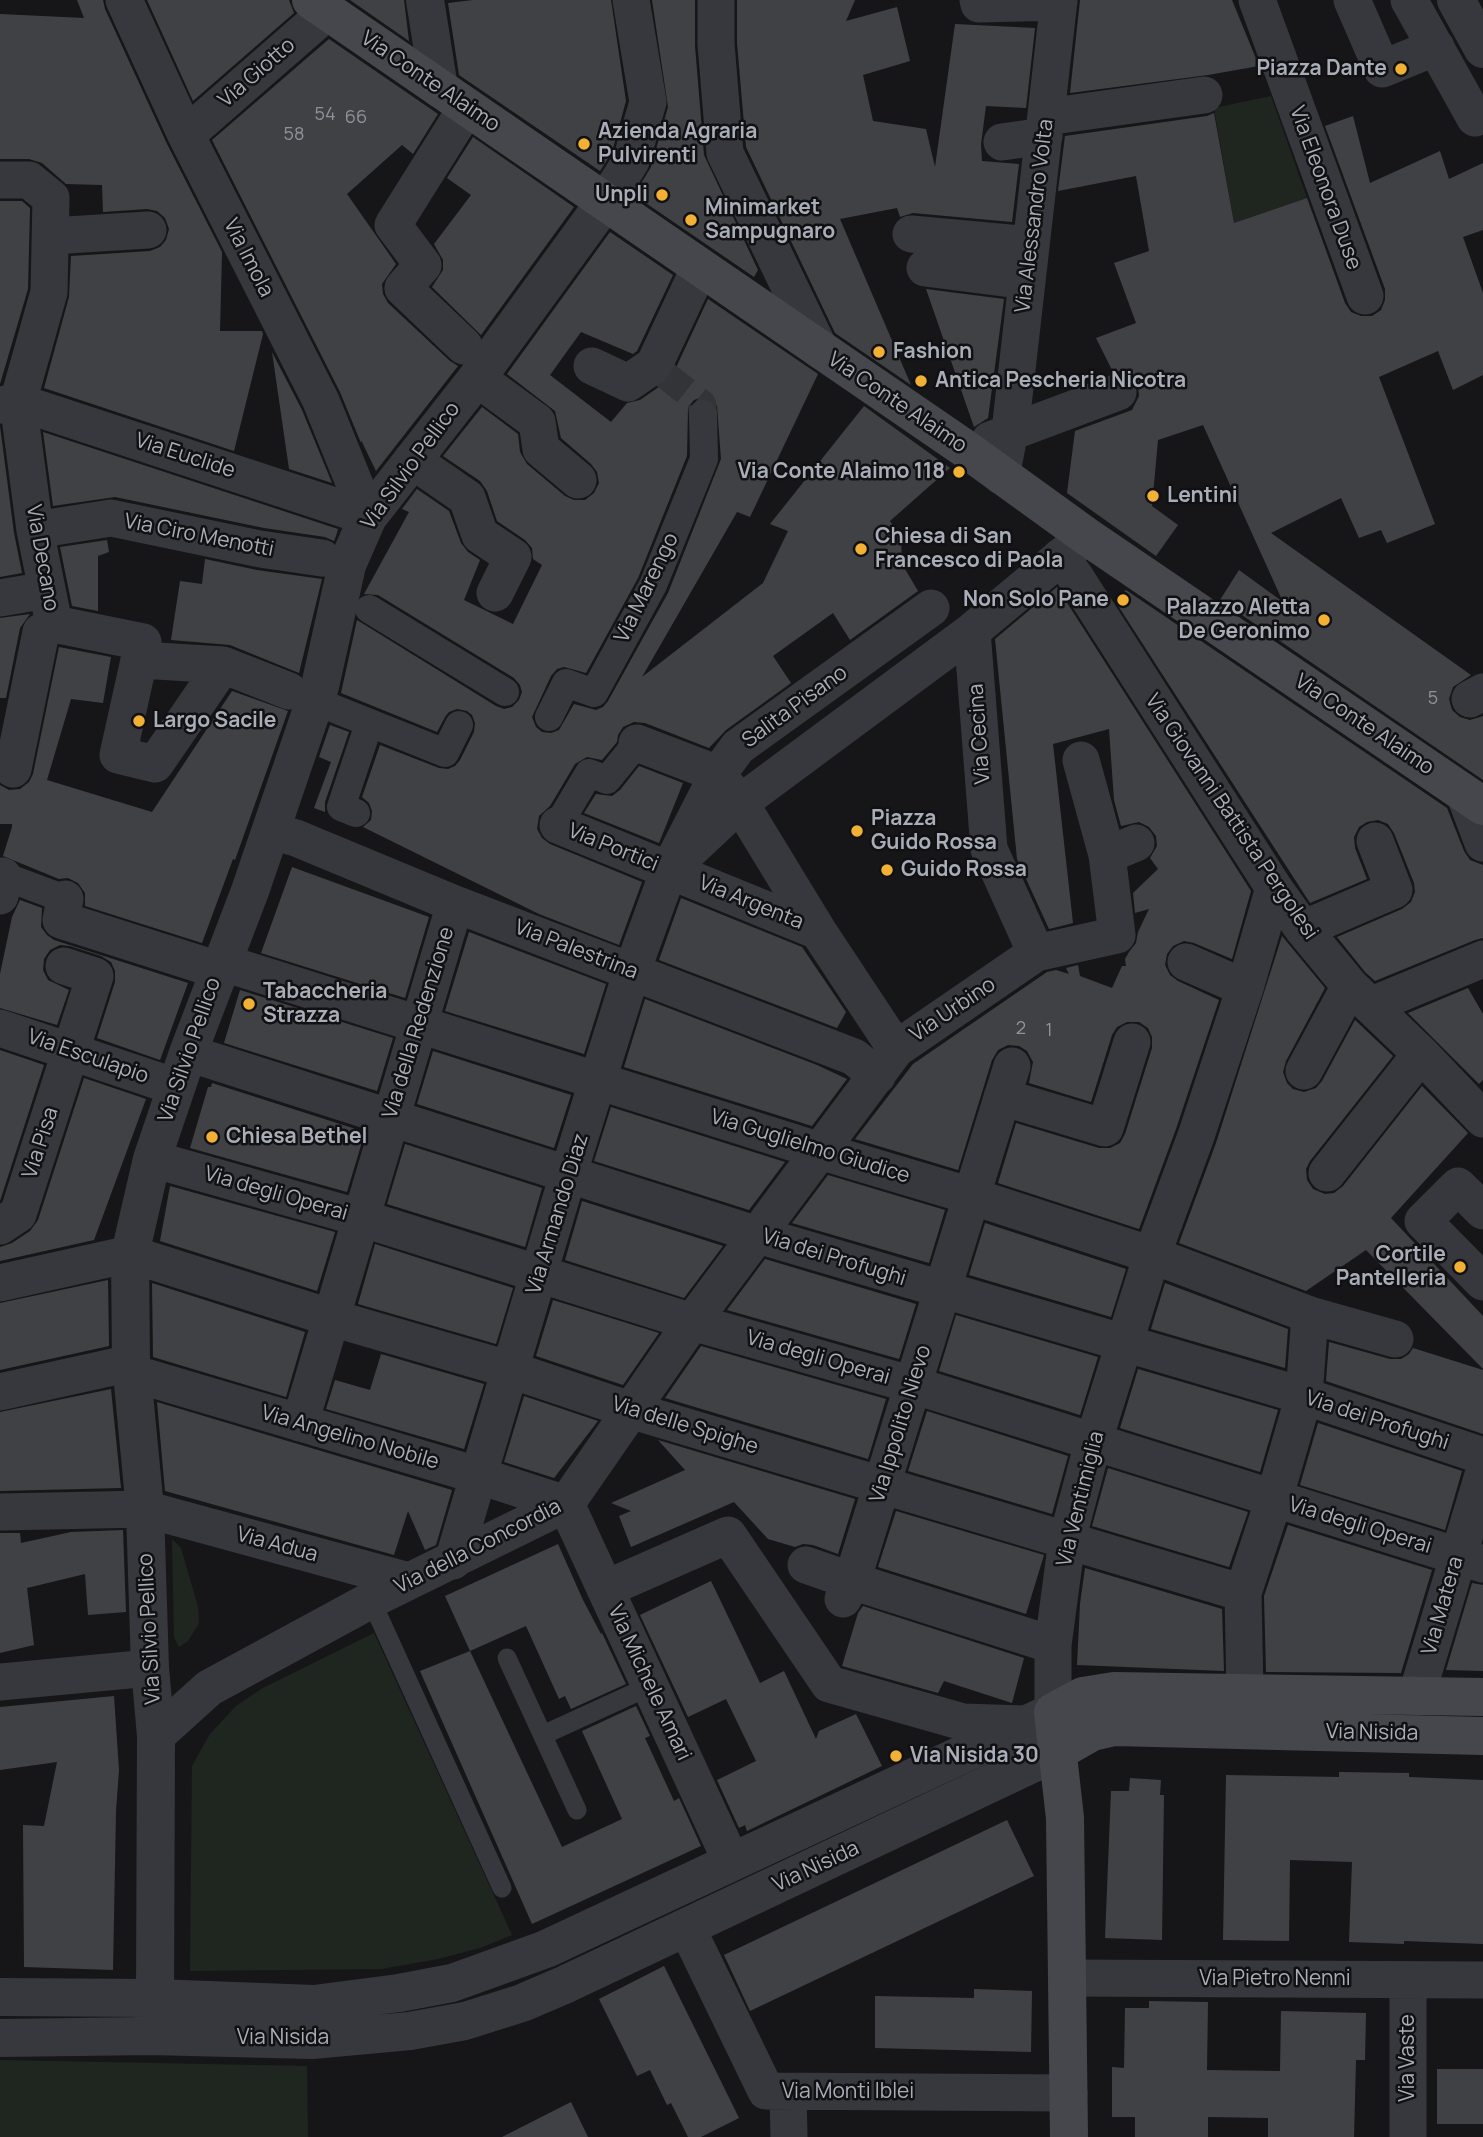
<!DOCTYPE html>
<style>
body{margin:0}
canvas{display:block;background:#161618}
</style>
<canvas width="1483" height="2137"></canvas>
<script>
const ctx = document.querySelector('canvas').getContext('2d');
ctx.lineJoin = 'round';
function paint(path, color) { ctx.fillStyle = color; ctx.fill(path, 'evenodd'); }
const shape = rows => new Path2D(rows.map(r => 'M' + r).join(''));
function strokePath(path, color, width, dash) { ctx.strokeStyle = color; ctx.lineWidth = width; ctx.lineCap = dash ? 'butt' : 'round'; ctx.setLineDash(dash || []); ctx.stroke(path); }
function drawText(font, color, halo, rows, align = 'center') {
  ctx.font = font + ' Manrope,sans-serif'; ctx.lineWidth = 5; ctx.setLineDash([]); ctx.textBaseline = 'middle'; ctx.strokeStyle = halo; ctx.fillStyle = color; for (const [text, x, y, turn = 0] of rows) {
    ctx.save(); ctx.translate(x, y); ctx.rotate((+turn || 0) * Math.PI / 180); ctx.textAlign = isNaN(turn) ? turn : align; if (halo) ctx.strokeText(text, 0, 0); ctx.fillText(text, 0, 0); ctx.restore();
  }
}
paint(shape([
 [1271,96,1307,198,1234,223,1214,108],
 [172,1539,181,1548,198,1607,199,1623,188,1641,179,1647,174,1637],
 [374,1633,512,1935,480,1948,438,1959,381,1969,190,1971,192,1766,210,1734,236,1706,261,1689],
 [0,2060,307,2066,308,2137,0,2137]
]), '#1e261f');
paint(shape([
 [77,0,103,0,105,9,167,144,222,252,220,331,262,331,263,334,234,451,44,388,69,297,71,256,150,251,160,247,166,240,169,229,165,218,157,211,147,209,103,212,102,185,66,184,42,163,29,159,0,159,0,14,84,18],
 [147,0,289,0,294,13,193,101],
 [350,0,404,0,409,41],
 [473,0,611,0,626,101,612,152,600,171,459,75,448,3],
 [652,0,695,0,695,46,704,155,758,270,754,277,634,195,651,167,668,107],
 [737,0,855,0,846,21,897,7,910,61,863,75,873,121,926,129,935,167,955,24,1035,28,1026,108,986,106,981,144,982,161,1019,164,1012,222,913,213,900,217,897,208,840,219,911,385,835,333,746,147,737,43],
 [1080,0,1232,0,1259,66,1208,75,1070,93],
 [329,39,438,114,413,154,402,145,347,194,396,264,382,284,383,294,388,303,450,361,458,366,376,471,361,440,361,443,340,392,212,140],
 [1214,113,1234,223,1307,198,1345,303,1351,312,1361,316,1372,316,1381,310,1385,300,1385,289,1325,126,1353,116,1370,183,1440,151,1449,179,1483,163,1483,230,1463,237,1483,293,1483,375,1453,390,1438,351,1379,377,1435,524,1387,543,1381,530,1359,538,1341,498,1271,533,1471,675,1453,687,1449,699,1452,710,1460,717,1470,720,1483,716,1483,780,1220,600,1239,570,1283,602,1203,425,1158,440,1152,506,1178,525,1156,556,1067,493,1075,431,1132,410,1139,396,1138,385,1132,376,1122,371,1113,372,1096,338,1136,323,1114,263,1149,251,1136,176,1058,191,1065,136,1207,116],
 [473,137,574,207,481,335,432,287,443,270,443,260,434,244,471,195,447,178],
 [0,201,22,201,30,208,28,289,0,384],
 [610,232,673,275,637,351,633,354,581,332,550,375,611,422,627,403,640,400,666,382,673,374,708,299,818,374,750,517,737,512,642,677,763,583,788,531,770,524,864,406,950,468,890,521,901,538,902,564,918,591,850,640,833,613,773,656,791,683,726,730,709,748,645,723,634,722,623,727,618,735,617,742,602,760,587,757,575,764,550,806,539,816,537,829,542,838,550,844,642,882,619,945,539,914,363,827,371,820,372,811,369,803,362,797,380,745,439,768,448,769,455,766,460,760,474,732,475,723,472,715,467,711,457,709,449,712,445,717,437,732,341,693,357,620,496,706,504,709,512,707,519,700,522,692,520,685,514,678,378,595,364,594,409,512,402,509,417,489,449,511,461,543,468,552,480,560,464,600,513,624,542,565,533,559,532,548,525,540,497,521,487,491,480,481,443,456,482,407,518,434,520,452,527,464,565,496,574,500,585,500,594,493,599,483,597,472,591,464,561,438,555,411,507,374],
 [702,397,712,400,717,406,721,459,668,593,608,701,603,707,596,710,574,704,559,730,551,733,542,732,536,727,532,717,551,676,557,669,564,667,586,673,638,578,687,456,688,407,694,400],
 [926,289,1004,299,988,418,974,427],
 [272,352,302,410,332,483,289,469],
 [0,426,14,533,22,573,0,577],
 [43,432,338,529,336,536,334,541,325,537,264,528,115,497,53,506],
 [107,540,109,552,98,556,98,611,72,606,60,547],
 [205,559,257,570,322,579,299,673,230,645,171,640,180,581,202,584],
 [1057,587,1251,891,1232,959,1194,943,1184,941,1173,946,1167,954,1165,965,1170,975,1178,981,1219,1000,1176,1129,1139,1229,998,1183,1016,1123,1099,1148,1110,1148,1120,1143,1125,1134,1152,1048,1152,1037,1148,1028,1139,1022,1127,1022,1117,1027,1112,1035,1091,1102,1029,1083,1033,1062,1027,1051,1019,1046,1008,1045,998,1050,992,1060,958,1170,855,1139,913,1064,1047,972,1056,970,1069,974,1066,968,1078,965,1080,976,1112,988,1122,966,1126,966,1125,959,1129,952,1136,943,1138,932,1149,909,1135,913,1133,893,1158,869,1150,858,1157,846,1156,836,1149,827,1139,822,1121,826,1114,800,1109,729,1053,744,1073,923,1049,929,1017,859,995,639],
 [1126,590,1447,808,1464,851,1470,860,1483,865,1483,938,1475,940,1375,981,1365,972,1337,937,1402,909,1411,902,1415,892,1414,883,1394,833,1388,824,1378,820,1367,822,1359,827,1354,837,1355,848,1367,879,1310,903,1115,601],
 [30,614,20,628,6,698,0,698,0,618],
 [59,647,111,657,103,703,71,699,47,780,152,812,232,691,288,711,235,860,233,859,202,943,85,906,85,893,78,883,68,878,59,879,3,856,12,827,12,824,0,824,0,785,9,790,20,789,29,782,33,774],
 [330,725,349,732,325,802,325,812,314,808,331,762,319,757],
 [639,766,683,783,659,843,584,813,596,794,612,796,620,790],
 [292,867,429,917,405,998,261,953],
 [681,898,802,947,846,1012,837,1028,659,960],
 [20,900,42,908,41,927,47,935,54,940,188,983,160,1060,97,1038,115,982,115,971,111,962,101,956,70,946,60,945,50,950,44,959,43,970,48,980,69,990,57,1025,0,1008,0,974,12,917],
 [469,932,606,984,584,1054,445,1011],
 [1282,936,1325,988,1286,1061,1283,1072,1287,1083,1293,1089,1304,1092,1316,1088,1322,1081,1355,1020,1393,1056,1310,1161,1306,1169,1307,1180,1313,1189,1325,1194,1334,1193,1343,1186,1422,1086,1468,1133,1391,1218,1483,1316,1483,1369,1366,1250,1306,1291,1179,1243,1216,1143],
 [1468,988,1483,1014,1483,1080,1479,1084,1408,1013],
 [240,990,393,1038,377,1091,224,1043],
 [645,999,817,1065,847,1079,812,1126,624,1067],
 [0,1050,44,1065,0,1201],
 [433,1051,571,1095,554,1148,417,1104],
 [84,1078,146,1099,94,1240,0,1261,0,1247,12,1243,30,1231,38,1220],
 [212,1083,365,1132,347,1192,190,1148,208,1087,211,1087],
 [611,1107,785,1162,749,1210,594,1161],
 [405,1144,542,1188,525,1247,387,1204],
 [828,1175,945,1210,929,1263,792,1223],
 [170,1186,335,1232,317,1291,160,1241],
 [582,1201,723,1246,684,1298,565,1260],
 [985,1223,1126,1269,1111,1317,969,1275],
 [375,1244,513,1288,496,1344,358,1304],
 [765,1259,916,1304,899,1359,727,1310],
 [108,1280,109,1346,0,1370,0,1303],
 [152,1283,305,1332,286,1397,153,1357],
 [1165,1283,1288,1329,1285,1368,1151,1329],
 [553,1300,659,1333,623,1385,536,1356],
 [956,1315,1098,1357,1080,1415,939,1371],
 [1329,1342,1390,1359,1401,1359,1409,1354,1413,1348,1483,1370,1483,1434,1326,1381],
 [701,1346,886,1399,868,1459,665,1398],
 [381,1354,484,1384,464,1449,326,1409,335,1380,370,1390],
 [1138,1369,1278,1410,1260,1472,1120,1428],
 [111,1389,121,1488,0,1491,0,1412],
 [524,1396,598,1421,554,1478,504,1462],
 [157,1402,452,1490,436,1545,425,1550,408,1511,394,1555,165,1491],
 [927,1411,1068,1456,1052,1514,908,1471],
 [1318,1423,1462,1471,1445,1530,1300,1485],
 [658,1440,855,1499,838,1554,813,1545,803,1544,795,1547,768,1539,734,1502,631,1547,619,1516,631,1511,611,1503,685,1470],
 [1108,1468,1248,1512,1229,1567,1092,1526],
 [896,1511,1044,1555,1026,1614,878,1567],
 [1288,1525,1432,1570,1401,1673,1266,1672,1264,1596],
 [123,1530,126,1612,88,1615,85,1574,27,1588,34,1645,0,1653,0,1533,20,1533,21,1543,71,1532],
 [558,1544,583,1600,601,1634,602,1633,626,1684,571,1709,565,1696,559,1699,526,1626,470,1651,530,1779,562,1847,622,1819,582,1731,636,1706,650,1736,645,1738,674,1801,679,1798,701,1846,532,1924,420,1671,470,1651,445,1596],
 [1085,1568,1222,1609,1224,1671,1077,1665,1080,1604],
 [711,1581,760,1683,784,1671,816,1739,819,1731,856,1714,882,1766,747,1831,745,1825,739,1828,717,1780,756,1761,726,1699,688,1717,640,1615],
 [1472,1583,1483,1585,1483,1671,1446,1670],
 [863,1606,1024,1658,1012,1703,944,1681,938,1693,842,1666,858,1613],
 [114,1696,119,1770,116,1811,113,1970,24,1967,23,1825,44,1826,57,1762,0,1770,0,1707],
 [1339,1772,1409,1773,1409,1777,1483,1780,1483,1944,1404,1941,1404,1944,1349,1942,1352,1862,1290,1860,1289,1941,1223,1940,1226,1775,1339,1777],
 [1130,1778,1161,1780,1160,1795,1164,1795,1162,1940,1105,1938,1111,1791,1129,1791],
 [1007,1820,1034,1876,750,2011,724,1955],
 [664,1966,739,2118,701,2137,688,2137,671,2103,667,2105,650,2070,637,2076,599,1999],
 [974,1989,1032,1991,1031,2052,875,2048,875,1996,974,1998],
 [1149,2001,1208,2002,1207,2070,1280,2071,1281,2011,1366,2013,1365,2060,1356,2060,1354,2137,1268,2137,1268,2118,1208,2117,1208,2137,1135,2137,1135,2117,1112,2117,1112,2067,1124,2068,1125,2008,1149,2008],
 [1437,2069,1483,2069,1483,2124,1437,2124],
 [571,2102,588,2137,502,2137]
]), '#404145');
strokePath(shape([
 [664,374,702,404,703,414]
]), '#333438', 28, [28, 14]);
strokePath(shape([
 [371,1600,502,1888],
 [507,1658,577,1810],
 [543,1735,650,1686]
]), '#37383d', 19);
strokePath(shape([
 [369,609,505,692],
 [315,701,445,753,459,725],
 [549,717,566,683,594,693,653,585,704,459,703,414],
 [356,813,341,807,369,724],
 [558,825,589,773,607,780,637,743],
 [3,876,65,899]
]), '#37383d', 28);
strokePath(shape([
 [124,0,186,135,321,401,368,517],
 [716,0,716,44,725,153,820,350],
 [978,0,979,4,1059,2],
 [1257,0,1365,296],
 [1352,0,1382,69,1436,47],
 [1409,0,1475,118,1483,114],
 [1046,117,1204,95],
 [186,135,327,12],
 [1002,142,1044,136],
 [0,180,29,180,51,198,49,292,18,402,35,530,54,624,143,642,118,755,155,764,223,665],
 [605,202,631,161,648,102,631,0],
 [911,234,1031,245],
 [51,236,148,230],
 [925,268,1027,281],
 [464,346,403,288,423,265,393,225,467,107],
 [592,366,628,383,654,365,700,267],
 [477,378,537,422,541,449,578,480],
 [0,405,18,402,368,517],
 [990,440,1118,392],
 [412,460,467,498,480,535,513,557,495,593],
 [1001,476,1010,431,1059,0],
 [35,530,111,518,260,549,322,558],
 [1060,557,1074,575,1274,888,1303,929,1350,986,1421,1054,1483,1119],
 [0,598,47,590],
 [972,631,989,849,1036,953],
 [141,660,223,665,289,691],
 [1470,699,1483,692],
 [637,743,718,774],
 [1081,760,1107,855],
 [13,769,41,632,54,624],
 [725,784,740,803,818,931],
 [1464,793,1483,843],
 [558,825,818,931,896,1049],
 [271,831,296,838,455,904,854,1057,877,1076],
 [690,850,740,803,972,631,1080,541],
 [0,896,3,876],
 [65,899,61,920,218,970],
 [1303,929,1394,890,1375,841],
 [221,962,820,1151,971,1196,1152,1255,1310,1315,1395,1339],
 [1186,962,1245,988],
 [1372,1005,1483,959],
 [0,1028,176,1087],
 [188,1053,758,1235,1304,1396,1483,1456],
 [1012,1066,852,1581,1053,1645],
 [1304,1071,1350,986],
 [1002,1097,1105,1128,1132,1042],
 [152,1159,361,1218,692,1322,913,1385,1483,1564],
 [1327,1173,1421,1054],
 [1483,1211,1458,1186,1423,1221,1483,1282],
 [0,1226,18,1214,95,976,64,966],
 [0,1283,130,1254,332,1318,511,1370,630,1410,1243,1593],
 [132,1373,480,1476,566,1504,731,1861],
 [0,1392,131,1363],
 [300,1423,455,904],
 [0,1512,145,1509,409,1581],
 [453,1561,568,1175,632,971,669,870,718,774,738,747,931,608],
 [806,1565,852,1581,843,1599],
 [605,1589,728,1535,829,1684,963,1722,1024,1724],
 [0,1682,150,1668],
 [1245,1692,1243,1593,1274,1499,1304,1396,1310,1315],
 [1416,1697,1483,1475],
 [1053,1712,1053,1645,1067,1540,1093,1443,1152,1255,1196,1136,1245,988,1274,888],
 [156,1736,209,1688,371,1600,566,1504,692,1322,896,1049,1036,953,1117,935,1107,855,1136,843],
 [687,1928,766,2091,1069,2093],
 [1067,1978,1483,1980],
 [788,2092,789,2137],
 [1408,2137,1408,1980]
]), '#37383d', 37);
strokePath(shape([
 [425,0,439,88],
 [1456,0,1483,49],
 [0,1997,155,1998,314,2004,399,1993,452,1983,546,1949,1053,1712],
 [151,2036,155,1998,156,1736,150,1668,145,1509,131,1363,130,1254,152,1159,188,1053,250,891,320,686,347,565,368,517,477,378,605,202],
 [0,2038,151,2036,312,2040,410,2031,465,2021,522,2003,564,1985,1057,1752]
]), '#37383d', 38);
strokePath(shape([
 [311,0,967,450,1086,536,1483,806],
 [1057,1752,1092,1732,1114,1727,1483,1736],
 [1069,2137,1065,1818,1053,1712,1083,1696,1114,1691,1483,1697]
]), '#45474d', 38);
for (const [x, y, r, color] of [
 [1401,69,7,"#f2b134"],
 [584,144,7,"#f2b134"],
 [662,195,7,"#f2b134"],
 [691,220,7,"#f2b134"],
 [879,352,7,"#f2b134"],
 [921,381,7,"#f2b134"],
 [959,472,7,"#f2b134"],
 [1153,496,7,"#f2b134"],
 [861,549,7,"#f2b134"],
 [1123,600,7,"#f2b134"],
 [1324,620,7,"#f2b134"],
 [139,721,7,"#f2b134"],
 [857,831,7,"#f2b134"],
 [887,870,7,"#f2b134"],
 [249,1004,7,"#f2b134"],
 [212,1137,7,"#f2b134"],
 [1460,1267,7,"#f2b134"],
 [896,1756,7,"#f2b134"]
]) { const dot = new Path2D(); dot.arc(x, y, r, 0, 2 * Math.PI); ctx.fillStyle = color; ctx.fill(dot); strokePath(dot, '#111113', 2.5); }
drawText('18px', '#8e929b', null, [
 ["54",325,115],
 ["66",356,118],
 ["58",294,135],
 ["5",1433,699],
 ["2",1021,1029],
 ["1",1049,1031]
]);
drawText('bold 21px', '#a8adb8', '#111113', [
 ["Piazza Dante",1387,69,"right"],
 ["Azienda Agraria",598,132],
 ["Pulvirenti",598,156],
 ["Unpli",648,195,"right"],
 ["Minimarket",705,208],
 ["Sampugnaro",705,232],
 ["Fashion",893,352],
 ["Antica Pescheria Nicotra",935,381],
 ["Via Conte Alaimo 118",945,472,"right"],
 ["Lentini",1167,496],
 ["Chiesa di San",875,537],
 ["Francesco di Paola",875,561],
 ["Non Solo Pane",1109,600,"right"],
 ["Palazzo Aletta",1310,608,"right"],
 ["De Geronimo",1310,632,"right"],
 ["Largo Sacile",153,721],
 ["Piazza",871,819],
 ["Guido Rossa",871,843],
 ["Guido Rossa",901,870],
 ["Tabaccheria",263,992],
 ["Strazza",263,1016],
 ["Chiesa Bethel",226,1137],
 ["Cortile",1446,1255,"right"],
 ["Pantelleria",1446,1279,"right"],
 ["Via Nisida 30",910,1756]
], 'left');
drawText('21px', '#a8adb8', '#111113', [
 ["Via Giotto",257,73,-41],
 ["Via Conte Alaimo",430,82,34],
 ["Via Eleonora Duse",1325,188,70],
 ["Via Alessandro Volta",1035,216,-83],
 ["Via Imola",248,258,63],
 ["Via Conte Alaimo",897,403,34],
 ["Via Euclide",185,456,18],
 ["Via Silvio Pellico",411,466,-54],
 ["Via Ciro Menotti",199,536,11],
 ["Via Decano",42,558,80],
 ["Via Marengo",647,588,-64],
 ["Salita Pisano",795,707,-36],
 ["Via Conte Alaimo",1364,725,34],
 ["Via Cecina",980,734,-94],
 ["Via Giovanni Battista Pergolesi",1231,817,56],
 ["Via Portici",613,848,22],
 ["Via Argenta",751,903,22],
 ["Via Palestrina",576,950,21],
 ["Via Urbino",953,1010,-34],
 ["Via della Redenzione",419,1023,-73],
 ["Via Silvio Pellico",190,1050,-71],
 ["Via Esculapio",88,1057,19],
 ["Via Pisa",41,1143,-72],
 ["Via Guglielmo Giudice",810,1147,17],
 ["Via degli Operai",276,1194,16],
 ["Via Armando Diaz",558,1214,-73],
 ["Via dei Profughi",834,1258,17],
 ["Via degli Operai",818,1358,16],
 ["Via dei Profughi",1377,1421,18],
 ["Via Ippolito Nievo",901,1424,-73],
 ["Via delle Spighe",685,1426,17],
 ["Via Angelino Nobile",350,1438,16],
 ["Via Ventimiglia",1081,1499,-76],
 ["Via degli Operai",1360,1526,17],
 ["Via Adua",277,1545,15],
 ["Via della Concordia",478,1547,-27],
 ["Via Matera",1443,1606,-74],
 ["Via Silvio Pellico",150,1629,-93],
 ["Via Michele Amari",649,1683,65],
 ["Via Nisida",1372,1733,1],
 ["Via Nisida",816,1867,-25],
 ["Via Pietro Nenni",1275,1979],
 ["Via Nisida",283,2038],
 ["Via Vaste",1408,2058,-90],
 ["Via Monti Iblei",848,2092]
]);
</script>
